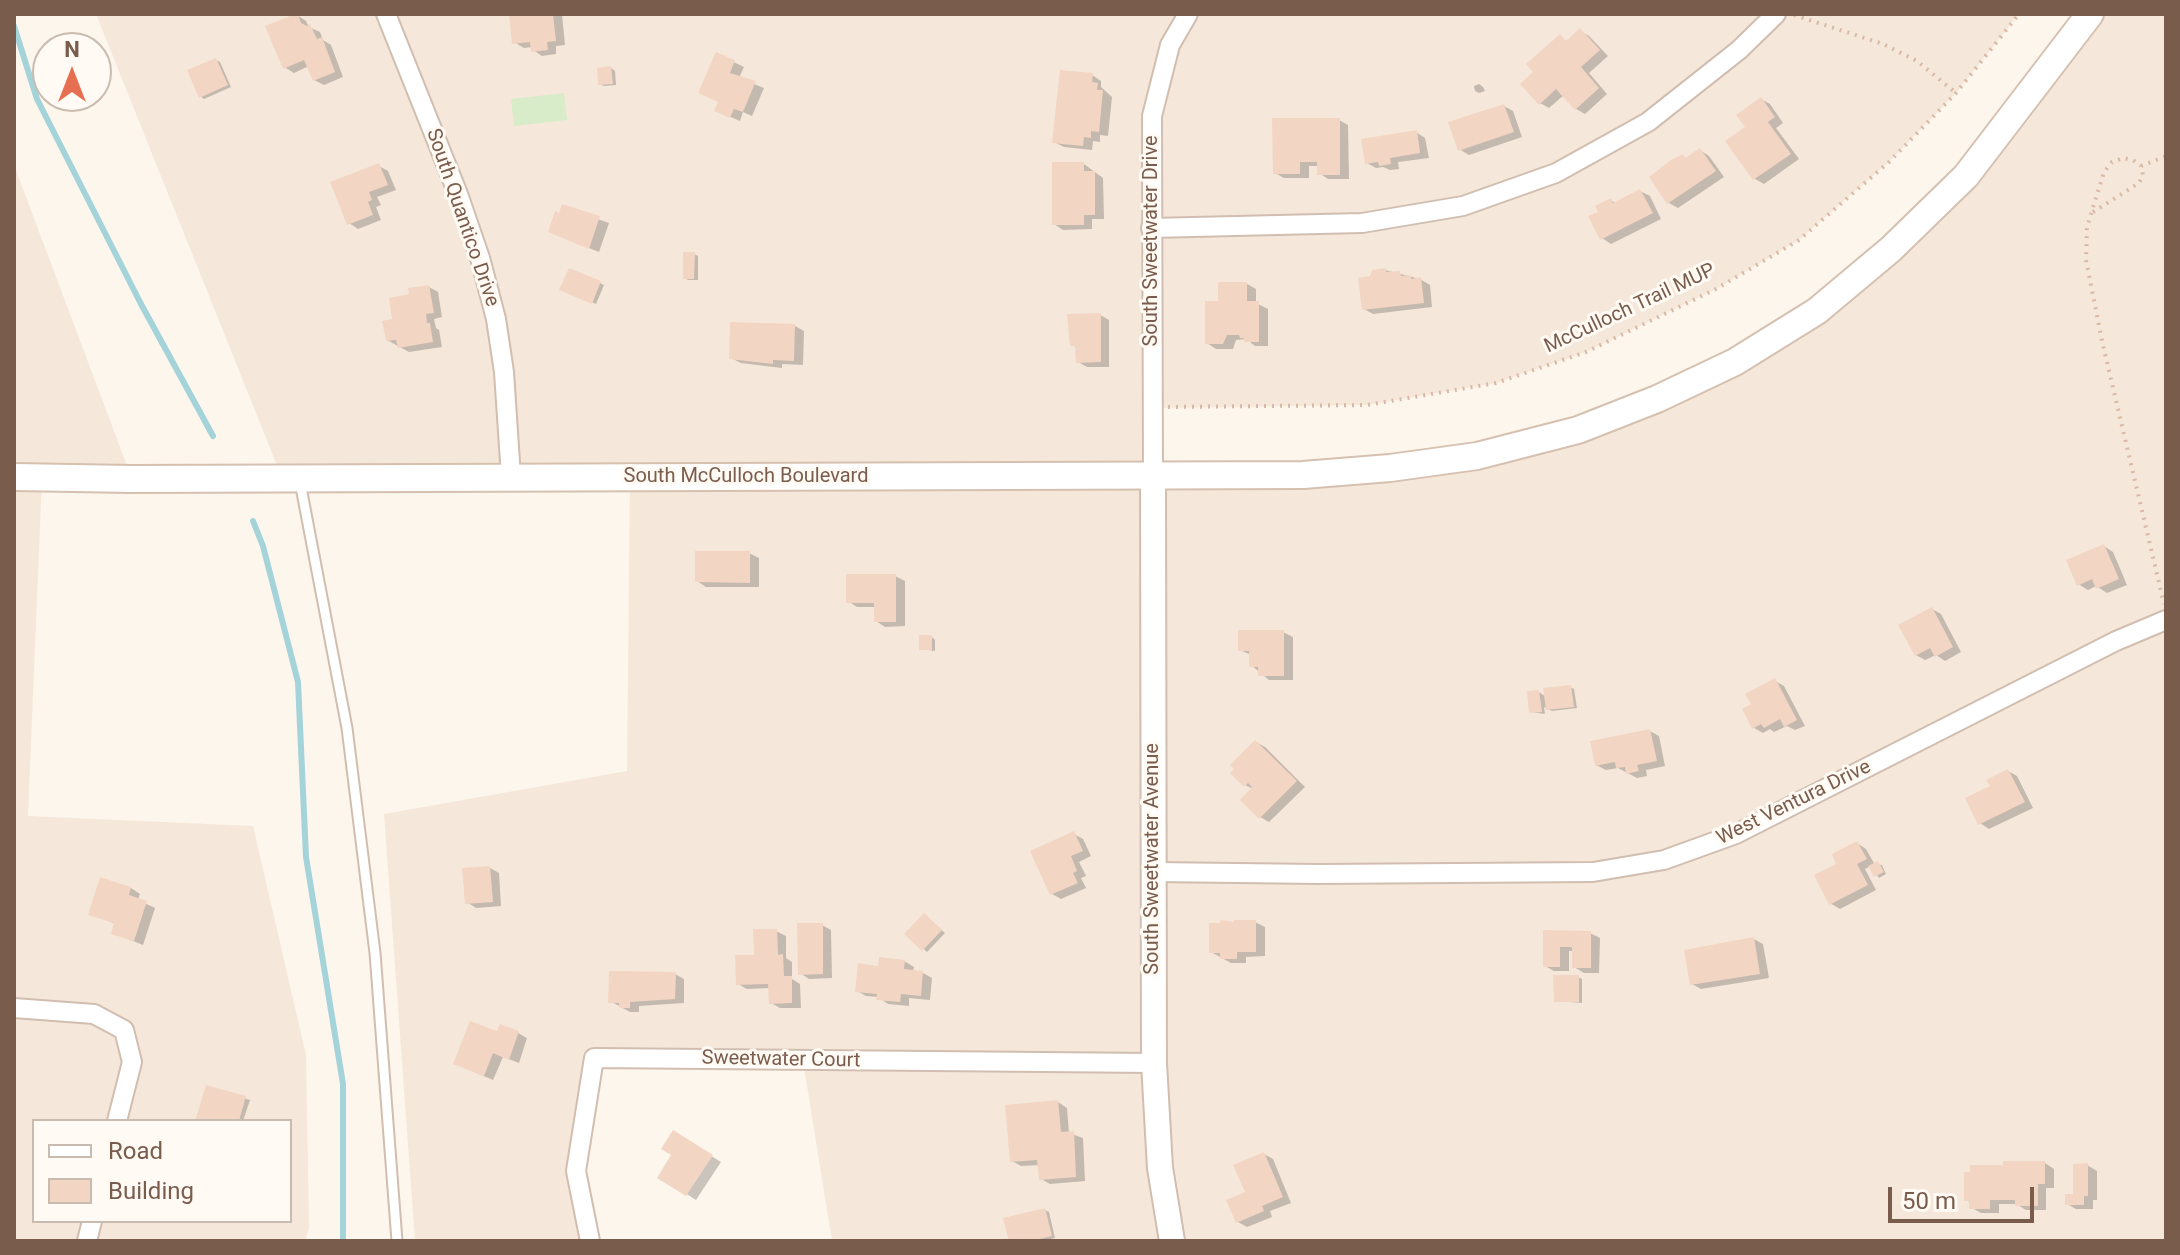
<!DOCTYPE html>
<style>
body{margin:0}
#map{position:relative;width:2180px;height:1255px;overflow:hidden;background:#fdf6ec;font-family:Roboto,sans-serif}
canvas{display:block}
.frame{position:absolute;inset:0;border:16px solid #7a5c4d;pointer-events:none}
.legend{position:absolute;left:32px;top:1119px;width:260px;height:104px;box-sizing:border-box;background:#fffaf3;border:2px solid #cabbb1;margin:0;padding:10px 14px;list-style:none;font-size:24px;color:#7a5c4d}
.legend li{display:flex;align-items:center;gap:16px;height:40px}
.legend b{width:40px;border:2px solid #cabbb1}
.north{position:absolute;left:32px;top:32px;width:80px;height:80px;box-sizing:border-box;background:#fffaf3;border:2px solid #cabbb1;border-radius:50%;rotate:0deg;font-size:22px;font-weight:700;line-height:32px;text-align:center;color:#7a5c4d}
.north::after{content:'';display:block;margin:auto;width:28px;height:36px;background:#e76f51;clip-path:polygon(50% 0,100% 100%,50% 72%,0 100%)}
.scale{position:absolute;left:1888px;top:1187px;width:146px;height:36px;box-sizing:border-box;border:4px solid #7a5c4d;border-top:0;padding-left:10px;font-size:24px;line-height:28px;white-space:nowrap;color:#7a5c4d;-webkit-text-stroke:6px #fffaf3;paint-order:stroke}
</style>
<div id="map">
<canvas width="2180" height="1255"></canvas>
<div class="frame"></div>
<ul class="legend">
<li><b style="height:10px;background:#fff"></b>Road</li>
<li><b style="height:22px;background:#f3d5c3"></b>Building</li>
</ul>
<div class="north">N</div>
<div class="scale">50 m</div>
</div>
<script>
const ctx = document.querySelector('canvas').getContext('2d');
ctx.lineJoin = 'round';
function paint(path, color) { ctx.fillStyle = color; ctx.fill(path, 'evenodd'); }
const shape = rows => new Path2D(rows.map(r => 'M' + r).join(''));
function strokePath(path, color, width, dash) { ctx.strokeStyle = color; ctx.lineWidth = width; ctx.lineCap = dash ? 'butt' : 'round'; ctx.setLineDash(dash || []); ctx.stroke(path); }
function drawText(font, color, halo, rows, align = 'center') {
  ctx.font = font + ' Roboto,sans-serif'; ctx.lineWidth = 6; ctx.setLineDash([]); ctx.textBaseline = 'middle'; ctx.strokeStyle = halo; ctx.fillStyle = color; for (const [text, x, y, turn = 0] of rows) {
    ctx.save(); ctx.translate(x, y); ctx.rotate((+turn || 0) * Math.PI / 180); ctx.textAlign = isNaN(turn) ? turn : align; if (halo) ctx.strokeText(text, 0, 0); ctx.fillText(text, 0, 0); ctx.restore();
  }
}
paint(shape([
 [96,14,2019,14,1956,93,1889,162,1799,240,1716,289,1586,352,1496,383,1367,405,1152,408,1153,475,1390,468,1657,399,1891,249,2090,14,2166,14,2166,1241,832,1241,803,1061,595,1058,576,1171,590,1241,415,1241,384,814,627,771,630,477,282,478],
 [14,165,132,479,42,478,28,816,253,826,306,1055,309,1228,305,1241,14,1241],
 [34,1121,290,1121,290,1221,34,1221]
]), '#f5e8da');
paint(shape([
 [564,93,567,120,514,126,511,99]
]), '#d8ecc9');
paint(shape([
 [511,14,562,14,565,45,556,46,556,54,542,56,533,50,532,47,524,48,514,42],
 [297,15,306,21,309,27,320,32,323,40,331,45,343,77,324,85,314,80,309,66,294,73,284,67],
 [1580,31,1589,36,1608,56,1589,73,1607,94,1585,114,1576,109,1564,95,1549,108,1540,103,1560,37,1568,42],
 [717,54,744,67,739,78,764,88,752,116,743,112,740,121,726,115,720,102],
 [216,60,220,62,231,87,204,99,200,96],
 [611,68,615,71,616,85,604,86,600,84],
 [1092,75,1101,81,1101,87,1112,97,1108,136,1100,135,1100,142,1093,141,1092,150,1064,147,1054,142],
 [1479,84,1483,87,1485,91,1479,93,1475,91,1474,86],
 [1761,99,1770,104,1783,123,1776,128,1799,159,1764,184,1755,179,1747,127],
 [1504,106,1513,111,1522,137,1469,155,1459,149],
 [1339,120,1348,125,1349,179,1328,179,1319,173,1319,166,1309,166,1309,178,1284,178,1275,173],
 [1416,132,1425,138,1429,158,1398,162,1399,169,1390,170,1383,167,1376,168,1367,163],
 [1700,150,1709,156,1724,177,1678,208,1669,203,1683,157,1687,159],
 [1084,164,1103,178,1104,219,1092,219,1092,229,1063,230,1054,224],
 [379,166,388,171,396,190,377,197,381,205,376,207,381,220,358,229,349,223],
 [1640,191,1650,196,1661,219,1611,244,1602,238,1600,213,1611,200,1615,203],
 [563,207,609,223,599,252,559,236,560,215],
 [694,254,698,256,698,280,688,280,685,278],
 [1385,270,1420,279,1430,285,1432,307,1373,314,1364,309,1374,276],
 [600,283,604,285,596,304,566,292],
 [1247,284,1256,289,1256,303,1268,309,1268,346,1255,346,1246,339,1236,340,1233,349,1216,349,1207,343,1220,303],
 [429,287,438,292,442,317,434,319,436,328,439,330,442,347,409,352,387,340,394,321,411,296],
 [1100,315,1109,320,1109,367,1087,367,1078,362,1077,348,1071,344],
 [795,326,804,331,803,365,782,364,782,368,741,363,731,358],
 [2104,546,2113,552,2127,585,2107,593,2096,586,2088,590,2078,584],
 [749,553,759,558,759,587,706,587,697,581],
 [895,576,905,581,905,626,885,627,876,621,876,607,857,607,848,601],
 [1932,609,1941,614,1961,652,1945,661,1936,655,1925,660,1916,655],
 [1283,632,1293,637,1293,680,1269,680,1251,665,1251,655,1240,650],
 [932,637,935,640,935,651,921,649],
 [1775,681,1784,686,1805,726,1795,730,1787,726,1774,732,1770,729,1763,733,1754,728,1753,705],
 [1570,687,1574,689,1577,708,1552,711,1544,707,1545,714,1531,712,1539,692,1546,697],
 [1650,731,1659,736,1665,766,1646,770,1647,776,1637,778,1618,768,1606,770,1596,765],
 [1256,742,1265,747,1305,787,1269,822,1260,817,1253,789,1245,785],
 [2008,771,2017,776,2033,808,1989,829,1980,823],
 [1074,834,1083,839,1091,856,1079,862,1086,876,1081,878,1086,888,1061,899,1052,894],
 [1857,843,1866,849,1875,865,1882,865,1886,874,1879,878,1871,866,1865,869,1876,890,1840,909,1830,903,1839,864],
 [490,868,499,873,501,906,476,908,467,902],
 [131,888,140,894,138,900,155,908,143,945,113,933,116,924,90,914],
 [928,918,945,933,927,952,907,934],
 [1255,922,1265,927,1265,956,1246,957,1246,963,1231,963,1211,952,1222,925],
 [822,925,831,930,832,978,809,979,800,973],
 [776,931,786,936,786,958,792,962,792,979,800,984,801,1008,780,1008,771,1003,770,988,747,989,738,984],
 [1545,932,1590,933,1600,938,1599,973,1584,973,1574,967,1574,951,1569,951,1569,971,1554,971,1545,966],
 [1754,939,1763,944,1769,978,1701,989,1692,984],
 [904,961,914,967,913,972,923,973,932,978,930,1000,909,998,909,1006,888,1004,878,997,866,996,857,991,880,968],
 [675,974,684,979,684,1003,639,1006,639,1012,630,1012,610,1001],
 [1578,977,1582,979,1582,1003,1556,1001],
 [518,1033,527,1038,519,1063,503,1057,493,1080,465,1068,498,1034],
 [207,1087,250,1100,243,1121,197,1121],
 [1058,1102,1067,1108,1069,1133,1083,1138,1085,1181,1050,1184,1041,1179,1040,1165,1021,1166,1012,1161],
 [682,1138,721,1162,696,1200,660,1177],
 [1264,1154,1273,1159,1291,1203,1270,1211,1272,1217,1247,1227,1238,1222],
 [2045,1163,2054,1169,2054,1188,2046,1188,2046,1210,2026,1210,2016,1204,1999,1204,1999,1213,1981,1213,1972,1208,1972,1203,1966,1200,1972,1174],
 [2087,1165,2097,1171,2097,1200,2093,1200,2093,1209,2076,1209,2067,1204,2075,1196],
 [1045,1210,1049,1212,1055,1238,1041,1241,1011,1241]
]), '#0003');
strokePath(shape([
 [14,26,37,99,141,304,213,436],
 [253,521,263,546,298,682,306,857,343,1084,343,1241]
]), '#a5d3da', 6);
paint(shape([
 [295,14,298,14,301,23,307,26,310,24,317,39,322,37,335,72,313,81,304,60,283,69,265,26],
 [509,14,553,14,556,41,547,42,548,50,531,52,530,42,512,44],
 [1580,28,1600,50,1581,67,1599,88,1575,110,1556,89,1539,105,1520,84,1533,72,1526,64,1560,34,1566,41],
 [716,52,735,60,730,73,756,81,743,112,734,109,730,118,714,111,718,102,698,93],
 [216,58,228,85,199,98,187,70],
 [611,66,613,84,598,85,597,68],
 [1060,70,1093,73,1092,82,1098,83,1097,90,1103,90,1099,132,1091,131,1091,138,1084,137,1083,146,1052,143],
 [1761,97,1775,117,1768,122,1791,154,1753,180,1725,141,1745,127,1736,115],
 [1504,104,1514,132,1458,151,1448,122],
 [1272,118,1340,118,1340,175,1317,175,1317,162,1300,162,1300,174,1273,174],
 [1417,130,1420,153,1390,158,1391,164,1379,166,1378,162,1365,164,1361,139],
 [1700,148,1716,171,1667,204,1649,177,1671,160,1683,154,1685,158],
 [1052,162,1084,162,1084,171,1095,171,1095,215,1084,215,1084,225,1052,225],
 [379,163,388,185,369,192,372,200,368,202,373,215,347,225,330,182],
 [1640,189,1653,213,1600,240,1588,216,1598,212,1595,206,1611,198,1613,203],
 [562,204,600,216,589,249,548,232,555,211,559,213],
 [683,252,695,252,694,279,683,279],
 [569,268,601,281,592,304,559,290],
 [1386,268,1386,272,1400,271,1401,276,1411,275,1411,279,1421,277,1424,303,1362,310,1358,278,1370,276,1372,270],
 [1218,282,1247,282,1247,301,1259,301,1259,342,1244,342,1244,338,1240,338,1239,335,1227,335,1223,344,1205,344,1205,301,1218,301],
 [429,285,434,313,426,314,427,323,430,323,433,342,398,348,396,340,386,341,382,321,392,319,389,298,409,294,408,288],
 [1101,313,1101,362,1076,363,1075,346,1070,346,1067,314],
 [730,322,795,324,794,361,773,360,773,364,729,359],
 [2104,544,2119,579,2096,589,2092,579,2077,586,2066,560],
 [695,551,750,551,750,583,695,582],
 [846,574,896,574,896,622,874,622,874,603,846,603],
 [1932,607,1953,647,1935,657,1930,648,1915,656,1898,625],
 [1238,630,1284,630,1284,676,1258,676,1258,667,1249,667,1249,651,1238,651],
 [919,635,932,635,932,650,919,650],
 [1775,678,1797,720,1784,727,1780,719,1764,728,1761,724,1752,729,1742,709,1751,704,1745,694],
 [1571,685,1574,707,1546,710,1543,688],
 [1539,690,1542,712,1529,713,1527,691],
 [1650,729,1657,761,1637,765,1639,771,1626,774,1625,767,1616,768,1615,762,1595,766,1590,741],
 [1255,740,1297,781,1259,819,1240,800,1252,787,1248,783,1244,787,1230,773,1234,769,1230,765],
 [2008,769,2025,802,1978,825,1965,798,1990,786,1986,780],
 [1074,831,1083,851,1071,856,1077,871,1073,873,1078,883,1050,895,1030,851],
 [1857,841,1867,859,1857,864,1868,885,1829,905,1814,875,1836,864,1832,854],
 [1878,861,1884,872,1874,877,1868,866],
 [490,866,493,902,465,904,462,868],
 [100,877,131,887,129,895,147,901,134,941,111,934,114,923,88,915],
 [924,913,942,930,922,951,904,934],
 [1220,920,1234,922,1234,920,1256,920,1256,952,1237,952,1237,959,1220,959,1220,953,1209,953,1209,923,1220,923],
 [797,923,823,923,823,974,798,975],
 [753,929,777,929,778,955,783,954,784,976,792,976,792,1003,769,1004,768,984,736,985,735,955,754,955],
 [1543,930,1591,931,1591,968,1572,968,1572,947,1560,947,1560,967,1543,967],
 [1754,937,1760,974,1690,985,1684,950],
 [879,957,905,960,904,969,923,971,921,996,901,994,900,1002,876,1000,877,994,855,992,858,963,878,966],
 [609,971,676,972,675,999,630,1002,630,1008,619,1008,619,1003,608,1003],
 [1553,975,1579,975,1579,1002,1554,1002],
 [470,1021,497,1031,500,1024,519,1031,509,1060,493,1053,484,1076,453,1064],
 [206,1085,246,1096,239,1121,195,1121],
 [1058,1100,1061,1132,1074,1131,1076,1177,1039,1180,1037,1160,1010,1162,1005,1105],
 [673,1130,713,1155,686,1196,657,1178,671,1155,661,1149],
 [1264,1152,1283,1197,1262,1206,1264,1211,1236,1223,1226,1200,1245,1192,1233,1165],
 [2003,1161,2045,1161,2045,1184,2038,1184,2038,1206,2015,1206,2015,1200,1990,1200,1990,1209,1969,1209,1969,1201,1964,1201,1964,1172,1970,1172,1970,1165,2003,1165],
 [2088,1163,2088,1196,2084,1196,2084,1205,2065,1205,2065,1194,2073,1194,2073,1164],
 [1045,1208,1052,1236,1031,1241,1009,1241,1003,1218]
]), '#f3d5c3');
const service = shape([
 [300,482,347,728,375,953,397,1241]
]);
const minor = shape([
 [386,14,458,194,480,258,496,319,504,372,511,477],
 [1151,228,1362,223,1463,206,1556,173,1648,122,1739,50,1776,14],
 [1153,476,1152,116,1170,45,1188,14],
 [1153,872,1319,874,1593,872,1664,860,1736,834,2116,641,2166,620],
 [14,1008,94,1014,124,1030,132,1062,117,1121],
 [87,1241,92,1221],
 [590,1241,576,1171,594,1058,1154,1063]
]);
const tertiary = shape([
 [1153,476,1154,1063,1160,1168,1172,1241]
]);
const secondary = shape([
 [14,477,132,479,1303,475,1390,468,1477,456,1578,430,1657,399,1735,362,1817,311,1891,249,1966,176,2090,14]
]);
strokePath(service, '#d1beb0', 13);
strokePath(minor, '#d1beb0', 22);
strokePath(tertiary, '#d1beb0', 28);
strokePath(secondary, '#d6c0b0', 30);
strokePath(shape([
 [1794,15,1883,44,1917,61,1956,93],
 [2141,166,2166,156],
 [2093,212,2139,183,2143,175,2141,166,2133,160,2123,158,2112,162,2104,172,2087,227,2086,260,2102,341,2164,604],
 [1168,407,1367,405,1496,383,1586,352,1716,289,1799,240,1889,162,1956,93,2019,14]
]), '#d9b8a5', 4, [2, 6]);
strokePath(service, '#fff', 9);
strokePath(minor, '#fff', 18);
strokePath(tertiary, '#fff', 24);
strokePath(secondary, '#fff', 26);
drawText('20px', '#7a5c4d', '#fffaf3', [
 ["South Quantico Drive",462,218,71],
 ["South Sweetwater Drive",1152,241,-90],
 ["McCulloch Trail MUP",1630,309,-25],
 ["South McCulloch Boulevard",746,477],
 ["West Ventura Drive",1794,803,-26],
 ["South Sweetwater Avenue",1153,859,-90],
 ["Sweetwater Court",781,1060,1]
]);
</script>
